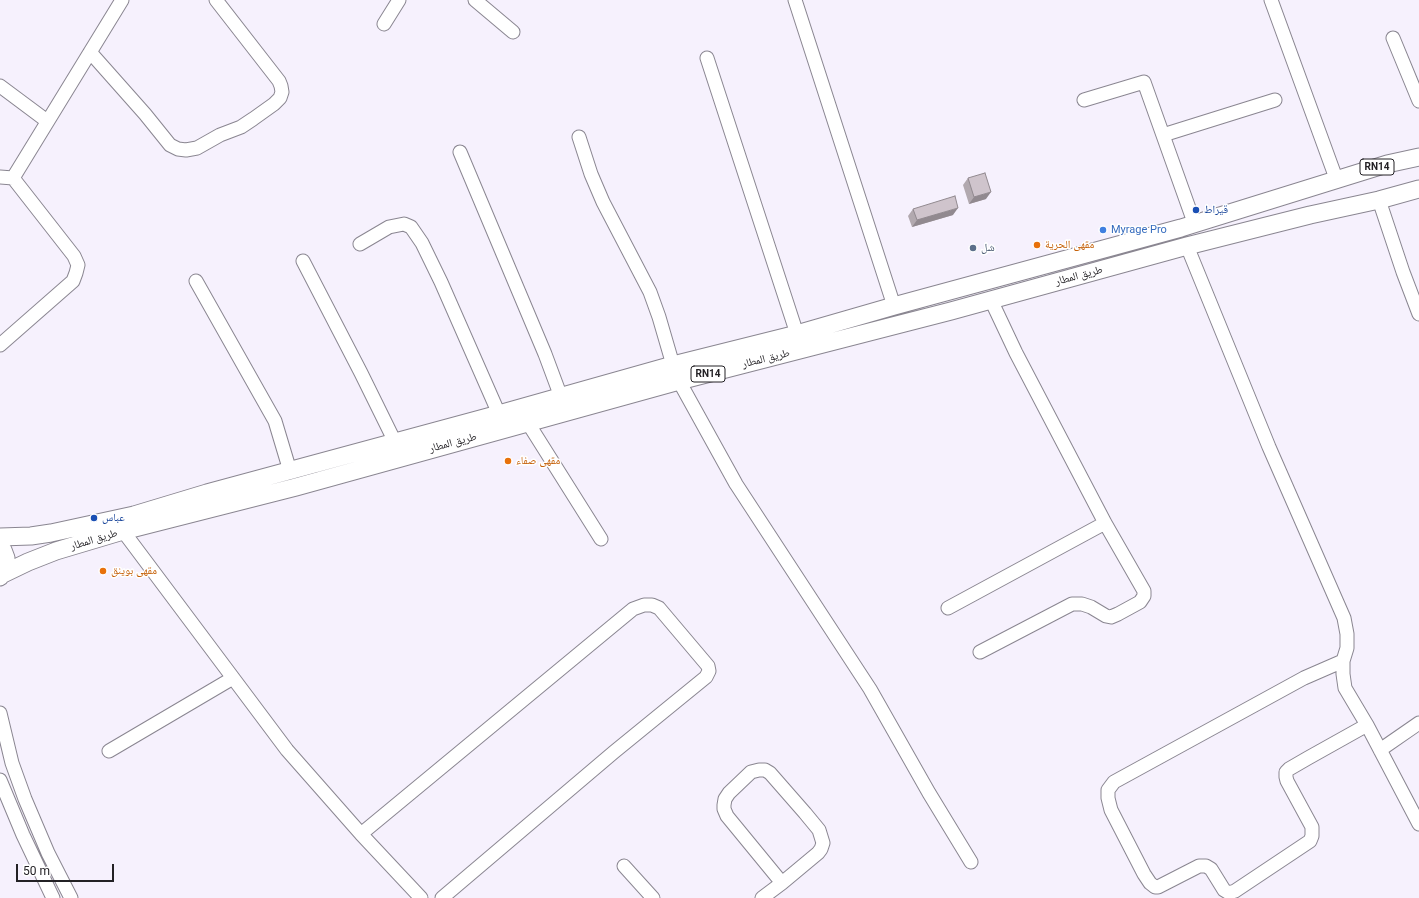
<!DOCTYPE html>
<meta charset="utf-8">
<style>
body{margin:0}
#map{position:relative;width:1419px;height:898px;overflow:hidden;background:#f6f1fd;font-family:Roboto,sans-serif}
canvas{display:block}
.scale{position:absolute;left:16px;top:864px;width:98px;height:18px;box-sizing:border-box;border:2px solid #232125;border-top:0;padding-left:5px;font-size:12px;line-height:14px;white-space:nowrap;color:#232125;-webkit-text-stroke:3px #fff;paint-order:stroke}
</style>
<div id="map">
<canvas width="1419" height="898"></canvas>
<div class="scale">50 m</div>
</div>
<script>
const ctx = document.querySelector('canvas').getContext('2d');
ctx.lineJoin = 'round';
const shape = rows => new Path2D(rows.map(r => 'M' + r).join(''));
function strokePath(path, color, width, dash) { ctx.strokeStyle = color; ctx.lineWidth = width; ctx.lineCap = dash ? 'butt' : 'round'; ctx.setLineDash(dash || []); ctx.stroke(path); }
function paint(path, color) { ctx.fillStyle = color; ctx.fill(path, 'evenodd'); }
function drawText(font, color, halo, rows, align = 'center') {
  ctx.font = font + ' Roboto,"Noto Naskh Arabic",sans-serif'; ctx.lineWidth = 3; ctx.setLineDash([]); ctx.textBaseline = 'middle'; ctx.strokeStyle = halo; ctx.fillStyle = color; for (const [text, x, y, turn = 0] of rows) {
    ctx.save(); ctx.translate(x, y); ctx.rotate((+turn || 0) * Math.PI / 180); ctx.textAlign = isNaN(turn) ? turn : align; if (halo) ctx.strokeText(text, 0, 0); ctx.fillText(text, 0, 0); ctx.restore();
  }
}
const minor = shape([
 [475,0,513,32],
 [795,0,894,306],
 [1271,0,1337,181],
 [384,24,399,0],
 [1393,38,1419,101],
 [90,52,145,114,170,145,178,149,186,150,197,148,220,135,241,127,253,119,274,104,280,98,282,92,281,86,279,81,216,0],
 [707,58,797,334],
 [0,86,47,121],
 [1084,100,1144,82,1195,225],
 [1163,135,1275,100],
 [579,137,591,174,603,202,650,292,659,317,673,365],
 [460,152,545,354,561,397],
 [0,177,13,178],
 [1379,200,1403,272,1419,314],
 [360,244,389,227,404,224,411,227,422,243,441,282,499,414],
 [1187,246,1269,447,1344,618,1347,634,1347,648,1343,661,1343,674,1345,688,1367,725,1419,824],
 [303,261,361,373,395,442],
 [196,281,275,421,290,471],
 [0,345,73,281,76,273,78,265,74,256,13,178,122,0],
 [679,381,736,484,870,689,929,793,971,862],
 [528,423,601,539],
 [123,531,287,750,361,834,421,898],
 [948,608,1105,523],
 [980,652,1072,604,1082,604,1091,607,1106,616,1111,617,1118,614,1140,602,1144,596,1144,591,1105,523,1016,353,991,300],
 [1343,661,1304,678,1114,782,1108,790,1108,798,1111,810,1144,874,1150,883,1155,887,1158,887,1199,866,1206,866,1211,869,1224,890,1229,893,1235,891,1310,841,1312,836,1312,827,1287,781,1286,777,1286,772,1289,769,1308,758,1367,725],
 [0,713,12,763,25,799,48,853,71,898],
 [1380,750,1419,723],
 [109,751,233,678],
 [0,780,23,835,53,898],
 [361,834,633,609,644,605,652,605,659,608,708,666,709,671,706,677,614,752,442,898],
 [624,866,653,898],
 [762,898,782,883,818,853,821,849,823,843,819,830,805,813,770,773,765,770,759,770,751,772,729,793,725,799,724,805,724,809,727,816,782,883]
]);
const major = shape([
 [0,537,31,536,51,533,134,515,207,493,499,414,673,365,797,334,894,306,1181,228,1387,164,1419,157],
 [0,545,3,550,6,558,5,567,0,577],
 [1,575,28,562,56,551,123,531,296,487,679,381,951,311,1187,246,1310,215,1379,200,1419,189]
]);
strokePath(minor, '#8a8691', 15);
strokePath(major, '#8a8691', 19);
strokePath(minor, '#fff', 13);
strokePath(major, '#fff', 17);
paint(shape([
 [968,178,986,199,969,204,963,185],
 [913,209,953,215,912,227,908,216]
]), '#b2a9af');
paint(shape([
 [991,192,986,199,969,204,974,197],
 [958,208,953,215,912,227,917,220]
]), '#91898f');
const building = shape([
 [985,173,991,192,974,197,968,178,985,173],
 [955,196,958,208,917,220,913,209,955,196]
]);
paint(building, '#cfc4cc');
strokePath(building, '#91898f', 1);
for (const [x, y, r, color] of [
 [1196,210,4,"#1a4fb4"],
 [1103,230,4,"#3f7fe0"],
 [1037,245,4,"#e8710a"],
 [973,248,4,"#5c6f8a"],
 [508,461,4,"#e8710a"],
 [94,518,4,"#1a4fb4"],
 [103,571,4,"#e8710a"]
]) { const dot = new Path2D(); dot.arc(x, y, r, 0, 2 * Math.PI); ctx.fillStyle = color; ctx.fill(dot); strokePath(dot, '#fff', 1.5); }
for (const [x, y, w] of [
 [1377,167,34],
 [708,374,34]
]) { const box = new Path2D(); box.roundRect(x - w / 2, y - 8, w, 16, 3); ctx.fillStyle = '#fff'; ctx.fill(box); strokePath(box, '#232125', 1); }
drawText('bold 10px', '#232125', null, [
 ["RN14",1377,167],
 ["RN14",708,374]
]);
drawText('11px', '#164399', '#fff', [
 ["قيراط",1204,210],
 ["عباس",102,518]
], 'left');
drawText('11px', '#366cbe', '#fff', [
 ["Myrage Pro",1111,230]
], 'left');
drawText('11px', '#c56008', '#fff', [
 ["مقهى الحرية",1045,245],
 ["مقهى صفاء",516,461],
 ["مقهى بوينق",111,571]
], 'left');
drawText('11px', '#4e5e75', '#fff', [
 ["شل",981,248]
], 'left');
drawText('11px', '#232125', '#fff', [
 ["طريق المطار",1079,276,-15],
 ["طريق المطار",766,359,-14],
 ["طريق المطار",453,443,-15],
 ["طريق المطار",94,540,-17]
]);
</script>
